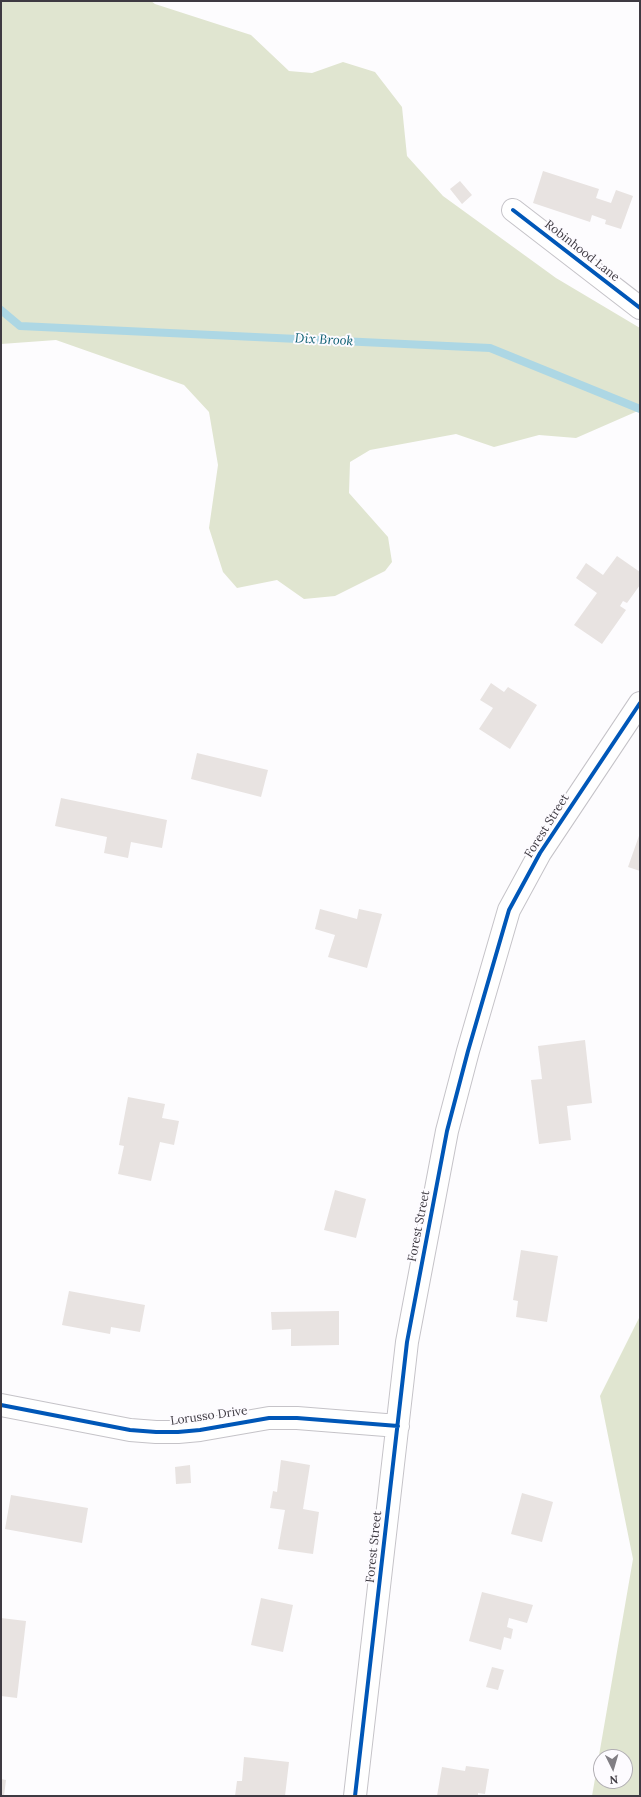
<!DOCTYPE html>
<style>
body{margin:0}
#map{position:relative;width:641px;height:1797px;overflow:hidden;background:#fdfcfe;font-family:Lora,serif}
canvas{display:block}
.frame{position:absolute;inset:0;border:2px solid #3e3a42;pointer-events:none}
.north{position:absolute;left:593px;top:1749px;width:40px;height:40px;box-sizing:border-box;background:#fdfbff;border:1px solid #b1aeb3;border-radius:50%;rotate:175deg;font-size:11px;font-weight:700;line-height:16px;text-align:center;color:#3e3a42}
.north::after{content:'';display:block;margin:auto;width:14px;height:18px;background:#817e84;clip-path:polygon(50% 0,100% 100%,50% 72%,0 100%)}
</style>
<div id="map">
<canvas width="641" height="1797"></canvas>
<div class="frame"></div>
<div class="north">N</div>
</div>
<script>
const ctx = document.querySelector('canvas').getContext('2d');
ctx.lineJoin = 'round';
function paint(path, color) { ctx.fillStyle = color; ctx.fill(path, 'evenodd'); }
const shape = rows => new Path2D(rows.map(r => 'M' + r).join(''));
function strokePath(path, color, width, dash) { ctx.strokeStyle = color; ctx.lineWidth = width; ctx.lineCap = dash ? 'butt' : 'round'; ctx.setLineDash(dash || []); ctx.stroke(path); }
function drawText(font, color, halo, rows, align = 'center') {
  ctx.font = font + ' Lora,serif'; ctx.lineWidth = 4; ctx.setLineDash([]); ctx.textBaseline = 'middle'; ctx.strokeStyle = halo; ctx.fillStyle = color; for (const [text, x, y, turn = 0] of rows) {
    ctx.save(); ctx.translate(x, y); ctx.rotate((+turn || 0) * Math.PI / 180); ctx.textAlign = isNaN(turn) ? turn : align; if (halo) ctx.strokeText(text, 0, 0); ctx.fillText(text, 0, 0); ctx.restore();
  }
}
paint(shape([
 [1,1,151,1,155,4,251,35,289,71,312,73,343,62,375,72,402,107,407,156,443,196,556,278,640,328,640,410,576,438,539,435,494,447,456,434,370,450,350,462,349,493,388,537,392,562,385,571,335,596,304,599,277,580,237,588,223,572,209,528,218,465,209,412,184,385,56,340,1,344],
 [640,1316,640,1796,592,1796,633,1559,600,1396],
 [601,1757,625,1757,625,1781,601,1781]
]), '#e0e5d0');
strokePath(shape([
 [1,310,20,326,490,348,640,409]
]), '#add7e4', 8);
paint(shape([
 [543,171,599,189,596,198,611,203,616,190,633,196,621,229,605,224,606,220,592,215,590,222,533,203],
 [460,181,472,195,462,204,450,189],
 [617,556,640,572,640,585,627,603,623,601,620,606,626,610,602,644,574,625,597,593,576,578,586,563,603,575],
 [491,683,504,692,508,687,537,705,510,749,479,729,493,708,480,700],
 [197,753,268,770,261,797,191,779],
 [61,798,167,820,162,848,131,842,128,858,104,853,107,837,55,826],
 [640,833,640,871,628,867],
 [320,909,357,919,359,909,382,914,367,968,328,957,335,935,315,929],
 [585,1040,592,1103,567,1106,571,1140,539,1144,531,1080,542,1079,538,1046],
 [128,1097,165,1104,162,1118,179,1121,174,1145,160,1142,151,1181,118,1174,124,1146,119,1145],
 [335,1190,366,1199,356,1238,324,1230],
 [521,1250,558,1256,547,1322,516,1317,518,1301,513,1300],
 [69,1291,145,1305,140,1332,111,1327,110,1334,62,1325],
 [339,1311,339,1345,291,1346,291,1329,272,1330,271,1312],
 [281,1460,310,1465,303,1509,319,1512,313,1554,278,1549,285,1510,270,1508,273,1491,277,1492],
 [190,1465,191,1483,176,1484,175,1467],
 [522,1493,553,1502,542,1542,511,1534],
 [11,1495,88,1508,82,1543,5,1529],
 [482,1592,533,1605,527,1623,509,1618,507,1627,513,1629,511,1639,504,1637,501,1650,469,1641],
 [261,1598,293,1605,283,1652,251,1645],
 [1,1618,26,1621,17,1698,1,1696],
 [492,1667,504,1670,498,1690,486,1687],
 [244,1757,289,1762,285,1796,235,1796,237,1781,242,1781],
 [466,1766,489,1769,485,1794,478,1793,478,1796,437,1796,442,1767,465,1771],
 [1,1779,6,1780,4,1796,1,1796]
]), '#e8e3e1');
const minor = shape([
 [513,210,640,308],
 [1,1405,130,1430,156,1432,178,1432,200,1430,269,1418,297,1418,398,1426],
 [355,1796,407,1342,447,1131,468,1051,509,910,540,853,640,703]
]);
strokePath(minor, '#c5c3c8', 24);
strokePath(minor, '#fff', 22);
strokePath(shape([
 [513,210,640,308],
 [1,1405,130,1430,156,1432,178,1432,200,1430,269,1418,297,1418,398,1426],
 [355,1796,407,1342,447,1131,468,1051,509,910,540,853,640,703]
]), '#0057b8', 4);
drawText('12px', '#3e3a42', '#fdfbff', [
 ["Robinhood Lane",582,251,38],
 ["Forest Street",547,826,-58],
 ["Forest Street",419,1226,-79],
 ["Lorusso Drive",209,1416,-8],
 ["Forest Street",374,1547,-84]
]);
drawText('italic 13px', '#0c5f72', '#fdfbff', [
 ["Dix Brook",324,340,3]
]);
</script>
